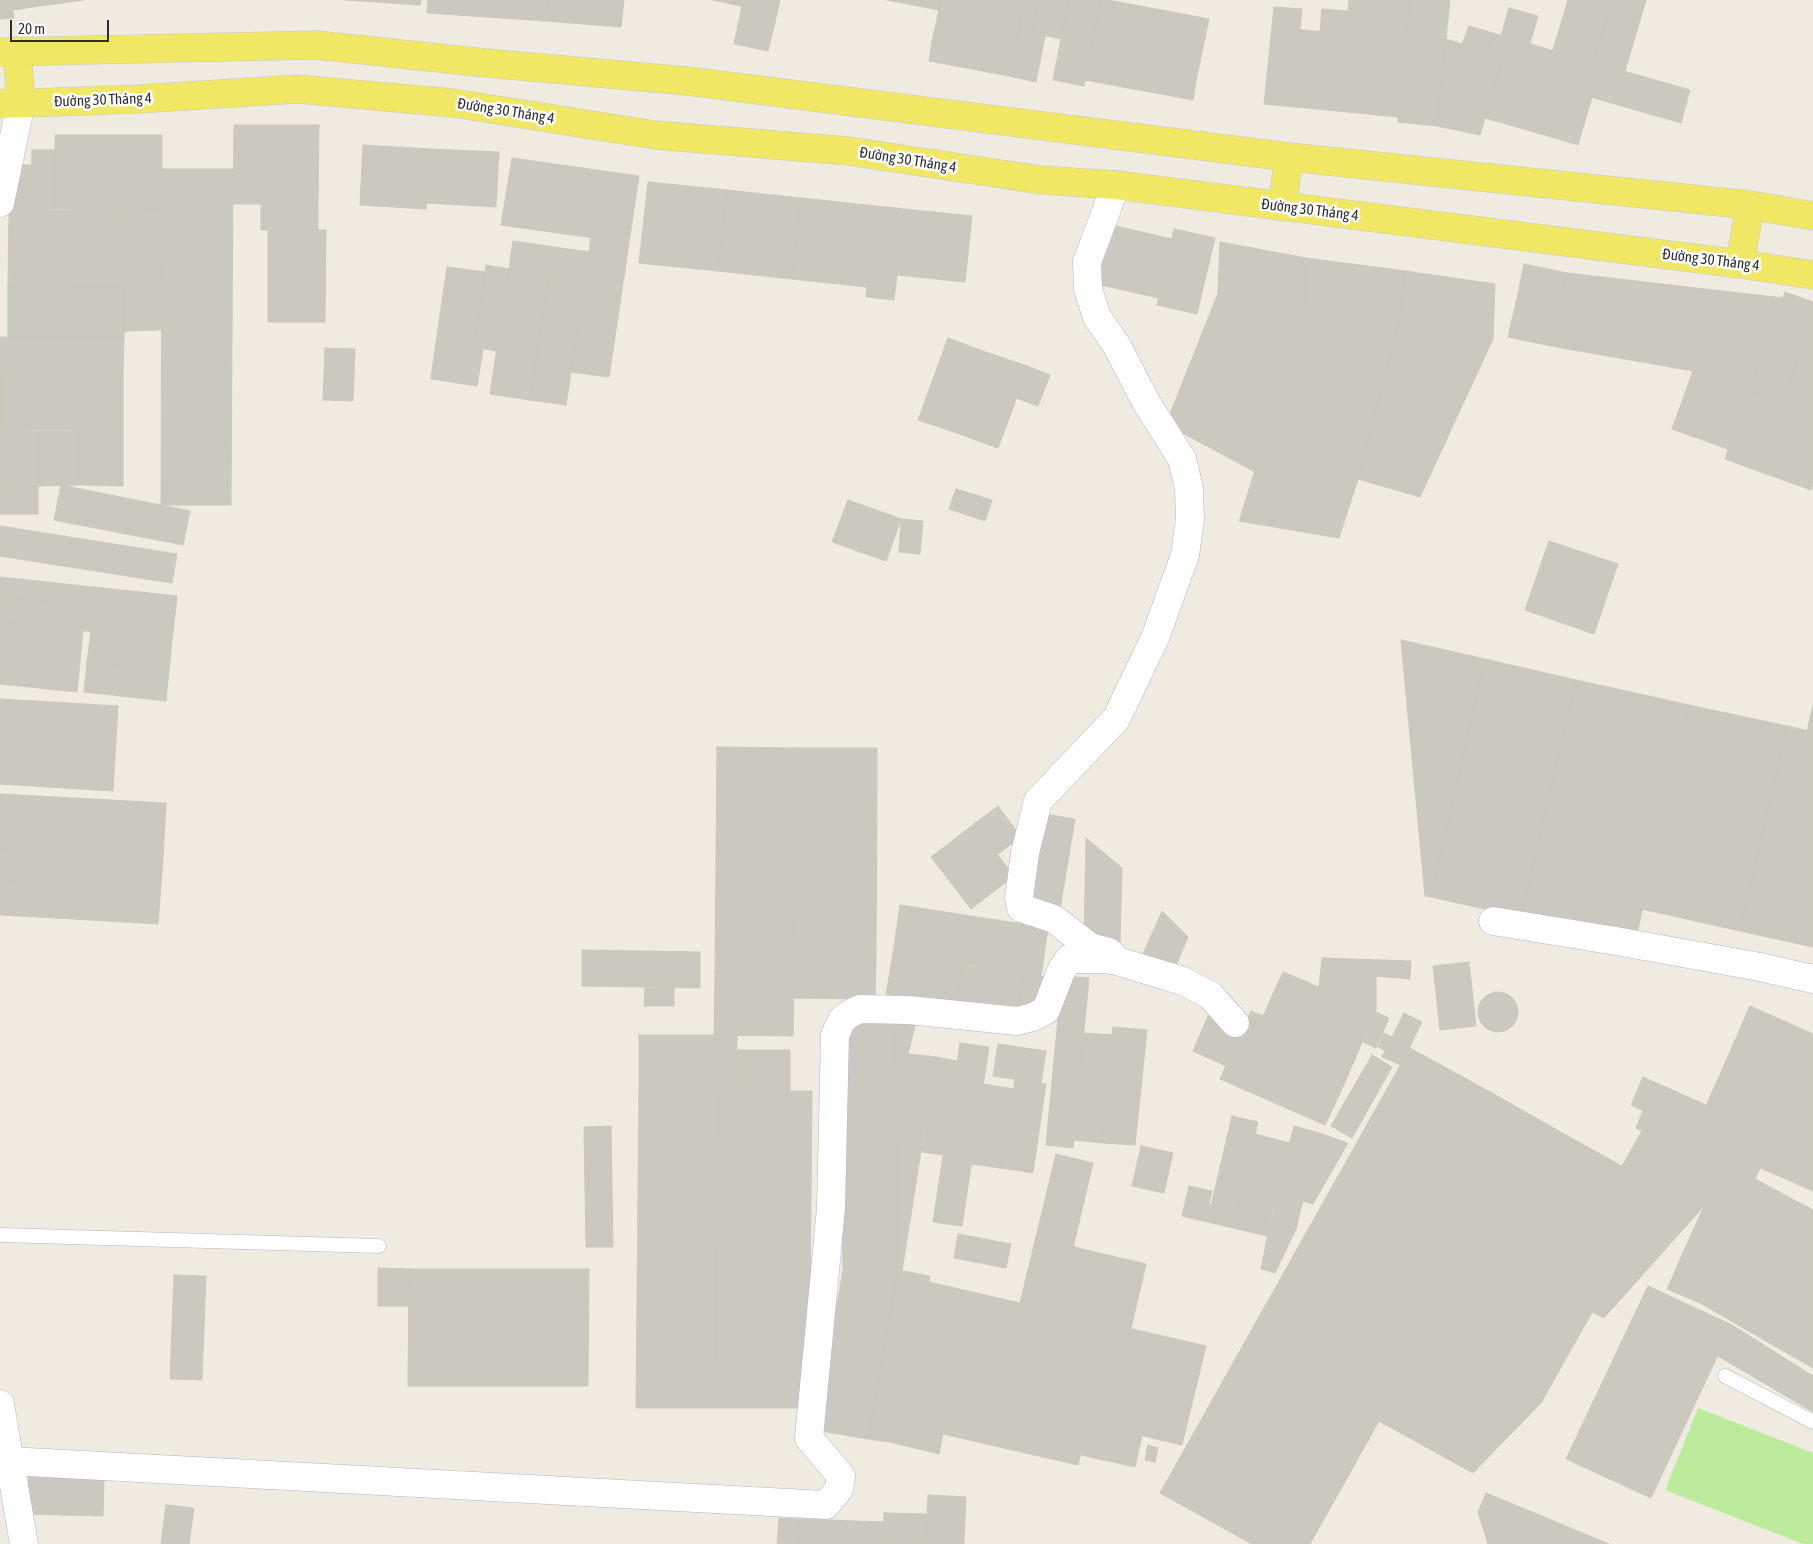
<!DOCTYPE html>
<meta charset="utf-8">
<style>
body{margin:0}
#map{position:relative;width:1813px;height:1544px;overflow:hidden;background:#efebe1;font-family:"Asap Condensed",sans-serif}
canvas{display:block}
.scale{position:absolute;left:10px;top:20px;width:99px;height:22px;box-sizing:border-box;border:2px solid #2e2e2e;border-top:0;padding-left:6px;font-size:15px;line-height:18px;white-space:nowrap;color:#2e2e2e;-webkit-text-stroke:4px #fff;paint-order:stroke}
</style>
<div id="map">
<canvas width="1813" height="1544"></canvas>
<div class="scale">20 m</div>
</div>
<script>
const ctx = document.querySelector('canvas').getContext('2d');
ctx.lineJoin = 'round';
function paint(path, color) { ctx.fillStyle = color; ctx.fill(path, 'evenodd'); }
const shape = rows => new Path2D(rows.map(r => 'M' + r).join(''));
function strokePath(path, color, width, dash) { ctx.strokeStyle = color; ctx.lineWidth = width; ctx.lineCap = dash ? 'butt' : 'round'; ctx.setLineDash(dash || []); ctx.stroke(path); }
function drawText(font, color, halo, rows, align = 'center') {
  ctx.font = font + ' "Asap Condensed",sans-serif'; ctx.lineWidth = 5; ctx.setLineDash([]); ctx.textBaseline = 'middle'; ctx.strokeStyle = halo; ctx.fillStyle = color; for (const [text, x, y, turn = 0] of rows) {
    ctx.save(); ctx.translate(x, y); ctx.rotate((+turn || 0) * Math.PI / 180); ctx.textAlign = isNaN(turn) ? turn : align; if (halo) ctx.strokeText(text, 0, 0); ctx.fillText(text, 0, 0); ctx.restore();
  }
}
paint(shape([
 [1698,1408,1813,1453,1813,1544,1803,1544,1665,1490]
]), '#bbeb9b');
const building = shape([
 [0,0,11,0,14,18,0,19,0,0],
 [11,0,32,0,33,7,13,10,11,0],
 [32,0,83,0,33,7,32,0],
 [347,0,421,0,420,5,347,0],
 [428,0,548,0,546,21,427,13,428,0],
 [548,0,624,0,621,27,546,21,548,0],
 [713,0,780,0,777,14,713,0],
 [887,0,941,0,939,10,887,0],
 [941,0,1024,0,1013,57,932,42,941,0],
 [1024,0,1038,0,1032,33,1018,31,1024,0],
 [1038,0,1068,0,1061,39,1032,33,1038,0],
 [1068,0,1101,0,1093,40,1062,34,1068,0],
 [1101,0,1108,0,1209,19,1196,81,1089,60,1101,0],
 [1349,0,1410,0,1398,117,1338,111,1349,0],
 [1410,0,1450,0,1437,126,1398,122,1410,0],
 [1568,0,1612,0,1594,62,1553,50,1568,0],
 [1612,0,1646,0,1625,71,1594,62,1612,0],
 [742,6,777,14,768,51,734,44,742,6],
 [1274,7,1302,9,1300,30,1272,27,1274,7],
 [1509,8,1538,16,1530,44,1501,36,1509,8],
 [1322,9,1348,11,1345,34,1320,31,1322,9],
 [1469,26,1493,33,1487,52,1462,44,1469,26],
 [1272,27,1345,34,1338,111,1264,104,1272,27],
 [1018,31,1045,36,1036,82,1009,76,1018,31],
 [1493,33,1547,49,1542,67,1487,52,1493,33],
 [1062,34,1093,40,1084,86,1053,80,1062,34],
 [1446,39,1503,57,1480,135,1437,126,1446,39],
 [932,42,1013,57,1009,76,929,61,932,42],
 [1547,49,1690,90,1681,123,1538,82,1547,49],
 [1503,57,1542,67,1524,129,1485,118,1503,57],
 [1089,60,1196,81,1193,100,1085,80,1089,60],
 [1538,82,1592,97,1578,145,1524,129,1538,82],
 [234,125,319,125,318,204,233,204,234,125],
 [55,135,125,135,125,210,55,209,55,135],
 [125,135,162,135,162,209,125,210,125,135],
 [363,145,430,149,426,209,360,205,363,145],
 [430,149,499,152,496,207,427,203,430,149],
 [32,150,55,150,55,209,31,210,32,150],
 [512,158,639,176,629,243,501,225,512,158],
 [9,165,31,165,31,210,9,210,9,165],
 [162,169,233,169,231,505,161,505,162,169],
 [648,182,727,190,718,271,639,263,648,182],
 [727,190,801,198,792,279,718,271,727,190],
 [801,198,876,206,867,287,792,279,801,198],
 [261,204,318,204,318,230,261,230,261,204],
 [876,206,972,216,965,282,869,272,876,206],
 [162,209,162,242,124,242,125,210,162,209],
 [9,210,125,210,124,287,8,286,9,210],
 [1107,224,1172,239,1158,298,1093,283,1107,224],
 [1174,229,1215,238,1197,314,1157,305,1174,229],
 [268,230,326,230,325,322,268,322,268,230],
 [591,238,629,243,609,377,571,372,591,238],
 [513,241,589,252,585,279,509,269,513,241],
 [124,242,162,242,161,330,124,331,124,242],
 [1220,242,1306,258,1304,317,1255,472,1166,424,1218,293,1220,242],
 [1306,258,1405,271,1399,322,1358,479,1339,538,1239,521,1304,317,1306,258],
 [1524,264,1567,273,1560,304,1518,294,1524,264],
 [486,265,509,269,496,351,474,347,486,265],
 [447,267,485,272,474,347,436,342,447,267],
 [509,269,549,274,530,400,490,394,509,269],
 [1405,271,1495,284,1493,339,1420,497,1358,479,1399,322,1405,271],
 [869,272,897,275,894,300,866,297,869,272],
 [1567,273,1783,298,1749,391,1693,371,1551,346,1567,273],
 [549,274,585,279,566,405,530,400,549,274],
 [8,286,124,287,124,337,8,337,8,286],
 [1785,292,1813,302,1813,318,1782,403,1749,391,1785,292],
 [1518,294,1560,304,1551,346,1508,337,1518,294],
 [1813,318,1813,414,1782,403,1813,318],
 [0,337,124,337,123,374,0,374,0,337],
 [948,338,980,350,951,431,918,420,948,338],
 [436,342,483,349,477,386,431,379,436,342],
 [325,348,355,349,353,401,323,400,325,348],
 [980,350,1027,366,1013,408,965,391,980,350],
 [1027,366,1050,375,1038,406,1016,398,1027,366],
 [1693,371,1749,391,1728,449,1672,429,1693,371],
 [0,374,2,374,2,431,0,431,0,374],
 [2,374,59,374,59,431,2,431,2,374],
 [59,374,123,374,123,402,59,402,59,374],
 [965,391,1013,408,998,448,951,431,965,391],
 [1749,391,1813,414,1813,483,1811,490,1725,459,1749,391],
 [59,402,123,402,123,430,59,431,59,402],
 [38,430,38,486,0,485,0,431,38,430],
 [38,430,79,430,79,485,38,486,38,430],
 [79,430,123,430,123,486,79,485,79,430],
 [0,485,38,486,38,514,0,514,0,485],
 [61,485,190,511,183,545,54,520,61,485],
 [956,489,992,500,985,521,949,509,956,489],
 [848,500,882,512,866,554,832,542,848,500],
 [882,512,901,519,894,539,874,533,882,512],
 [901,519,923,521,920,554,899,552,901,519],
 [0,526,177,554,172,583,0,556,0,526],
 [874,533,894,539,886,561,866,554,874,533],
 [1549,541,1618,564,1594,634,1525,610,1549,541],
 [0,577,177,596,175,614,0,597,0,577],
 [0,597,175,614,172,640,0,622,0,597],
 [0,622,83,631,77,692,0,684,0,622],
 [91,632,172,640,169,671,87,662,91,632],
 [1401,640,1485,659,1431,897,1425,896,1401,640],
 [1485,659,1576,680,1521,917,1431,897,1485,659],
 [87,662,169,671,166,701,84,692,87,662],
 [1576,680,1689,705,1635,942,1521,917,1576,680],
 [0,699,118,706,113,791,0,784,0,699],
 [1689,705,1787,726,1740,931,1642,909,1689,705],
 [1813,705,1813,732,1807,731,1813,705],
 [1787,726,1813,732,1813,947,1740,931,1787,726],
 [717,747,796,748,794,972,715,972,717,747],
 [796,748,877,748,877,794,796,794,796,748],
 [0,794,166,803,163,859,0,849,0,794],
 [796,794,877,794,876,958,794,957,796,794],
 [998,806,1021,837,998,854,974,824,998,806],
 [1038,813,1075,819,1060,909,1023,904,1038,813],
 [974,824,1014,876,971,909,931,857,974,824],
 [1086,838,1122,868,1120,942,1084,941,1086,838],
 [0,849,44,852,42,883,0,880,0,849],
 [44,852,163,859,158,924,39,917,44,852],
 [0,880,42,883,39,917,0,915,0,880],
 [900,905,1048,928,1041,977,893,954,900,905],
 [1162,911,1188,937,1175,968,1143,954,1162,911],
 [582,950,700,952,700,988,582,986,582,950],
 [893,954,963,964,956,1005,886,994,893,954],
 [794,957,876,958,875,999,793,998,794,957],
 [1322,958,1411,961,1410,979,1376,976,1376,1012,1319,987,1322,958],
 [1469,962,1476,1026,1440,1030,1433,966,1469,962],
 [963,964,1024,974,1018,1014,956,1005,963,964],
 [715,972,794,972,793,1036,714,1035,715,972],
 [1283,972,1305,981,1285,1025,1263,1016,1283,972],
 [1024,974,1051,978,1023,1013,1018,1014,1024,974],
 [1062,976,1089,978,1073,1148,1046,1145,1062,976],
 [1305,981,1376,1012,1365,1035,1294,1004,1305,981],
 [645,988,674,988,674,1006,644,1006,645,988],
 '1478 1012a20 20 0 1 1 40 0a20 20 0 1 1-40 0Z',
 [1294,1004,1365,1035,1356,1057,1285,1025,1294,1004],
 [1750,1006,1813,1034,1813,1191,1692,1138,1750,1006],
 [1251,1011,1285,1025,1264,1073,1230,1057,1251,1011],
 [1376,1012,1389,1018,1376,1048,1363,1042,1376,1012],
 [1404,1013,1422,1022,1401,1065,1382,1057,1404,1013],
 [1208,1016,1242,1031,1226,1066,1193,1051,1208,1016],
 [917,1018,908,1054,936,1057,902,1271,898,1270,895,1019,917,1018],
 [895,1019,898,1270,868,1439,815,1430,843,1271,841,1031,846,1022,895,1019],
 [1285,1025,1356,1057,1345,1082,1274,1051,1285,1025],
 [1113,1027,1147,1030,1135,1145,1102,1143,1113,1027],
 [1084,1033,1113,1035,1102,1143,1073,1140,1084,1033],
 [1384,1033,1392,1037,1386,1051,1378,1047,1384,1033],
 [639,1035,737,1035,736,1091,639,1090,639,1035],
 [960,1043,989,1047,962,1226,933,1222,960,1043],
 [998,1044,1046,1051,1041,1083,993,1076,998,1044],
 [1410,1048,1492,1093,1241,1538,1160,1493,1410,1048],
 [736,1050,790,1050,790,1091,736,1091,736,1050],
 [1274,1051,1345,1082,1335,1104,1264,1073,1274,1051],
 [1372,1055,1392,1067,1352,1138,1331,1126,1372,1055],
 [936,1057,957,1061,943,1155,922,1152,936,1057],
 [1230,1057,1335,1104,1325,1125,1220,1079,1230,1057],
 [1643,1077,1706,1105,1694,1133,1631,1105,1643,1077],
 [1015,1080,1046,1084,1033,1173,1001,1168,1015,1080],
 [983,1084,1014,1089,1001,1168,971,1164,983,1084],
 [639,1090,718,1091,715,1408,636,1408,639,1090],
 [718,1091,812,1091,809,1408,715,1408,718,1091],
 [1492,1093,1564,1134,1397,1431,1324,1391,1492,1093],
 [1643,1110,1694,1133,1686,1150,1636,1128,1643,1110],
 [1232,1116,1258,1122,1237,1212,1211,1206,1232,1116],
 [611,1126,613,1247,586,1247,584,1127,611,1126],
 [1294,1126,1319,1133,1296,1229,1270,1224,1294,1126],
 [1642,1131,1686,1150,1692,1138,1727,1154,1704,1206,1604,1318,1592,1312,1662,1188,1622,1166,1642,1131],
 [1319,1133,1348,1143,1313,1204,1302,1201,1319,1133],
 [1255,1134,1290,1143,1272,1220,1237,1212,1255,1134],
 [1564,1134,1662,1188,1541,1403,1473,1473,1397,1431,1564,1134],
 [1141,1146,1173,1153,1164,1193,1132,1186,1141,1146],
 [1056,1154,1093,1163,1058,1312,1020,1303,1056,1154],
 [1727,1154,1760,1168,1700,1303,1667,1289,1727,1154],
 [1755,1179,1813,1210,1813,1251,1740,1212,1755,1179],
 [1189,1186,1212,1191,1209,1205,1272,1220,1267,1236,1182,1216,1189,1186],
 [1740,1212,1813,1251,1813,1297,1725,1248,1740,1212],
 [1270,1224,1296,1229,1275,1273,1261,1269,1270,1224],
 [958,1234,1011,1244,1006,1268,954,1258,958,1234],
 [1074,1247,1146,1264,1131,1329,1058,1312,1074,1247],
 [1725,1248,1813,1297,1813,1327,1714,1271,1725,1248],
 [378,1268,409,1269,408,1306,378,1306,378,1268],
 [409,1269,589,1269,588,1386,408,1386,409,1269],
 [898,1270,930,1276,890,1442,868,1439,898,1270],
 [1714,1271,1813,1327,1813,1368,1700,1303,1714,1271],
 [174,1275,206,1276,202,1380,170,1379,174,1275],
 [929,1282,1206,1346,1182,1445,905,1381,929,1282],
 [1648,1286,1732,1325,1651,1498,1566,1459,1648,1286],
 [1732,1325,1813,1376,1813,1412,1718,1356,1732,1325],
 [905,1381,1088,1423,1078,1465,895,1423,905,1381],
 [1324,1391,1379,1421,1310,1544,1252,1544,1241,1538,1324,1391],
 [895,1423,943,1434,939,1454,890,1442,895,1423],
 [1088,1423,1142,1436,1135,1467,1081,1455,1088,1423],
 [1148,1445,1158,1448,1155,1462,1145,1460,1148,1445],
 [29,1476,104,1478,103,1516,27,1514,29,1476],
 [1486,1493,1609,1544,1488,1544,1478,1512,1486,1493],
 [928,1495,966,1497,964,1540,926,1539,928,1495],
 [166,1505,194,1508,189,1544,161,1544,166,1505],
 [884,1513,927,1514,926,1539,883,1537,884,1513],
 [779,1518,799,1519,798,1544,777,1544,779,1518],
 [799,1519,884,1522,883,1544,798,1544,799,1519],
 [883,1537,964,1540,964,1544,883,1544,883,1537]
]);
paint(building, '#cbc9bf');
strokePath(building, '#cbc7ba', 1);
const lane = shape([
 [0,1235,379,1246],
 [1725,1376,1813,1422]
]);
const street = shape([
 [0,203,21,103],
 [1493,921,1616,941,1760,967,1813,979],
 [1112,955,1109,952,1090,947,1054,919,1021,908,1019,898,1025,853,1038,801,1116,719,1155,638,1185,555,1190,519,1189,488,1182,459,1146,402,1117,346,1097,317,1088,289,1087,262,1116,185],
 [0,1404,24,1544],
 [9,1461,826,1505,839,1489,841,1476,809,1438,831,1208,835,1035,842,1020,849,1014,860,1009,909,1010,1017,1021,1033,1017,1046,1010,1062,969,1069,959,1104,959,1117,961,1183,981,1210,995,1235,1023]
]);
const primary = shape([
 [17,51,21,103],
 [0,52,316,45,486,63,687,81,1289,157,1750,205,1813,216],
 [0,104,138,99,298,89,453,103,655,135,848,151,1041,180,1116,185,1740,264,1813,275],
 [1282,207,1289,157],
 [1740,264,1750,205]
]);
strokePath(lane, '#b4b4c1', 15);
strokePath(street, '#b4b4c1', 29);
strokePath(primary, '#c9c9c9', 29);
strokePath(lane, '#fff', 14);
strokePath(street, '#fff', 28);
strokePath(primary, '#f0e764', 28);
drawText('15px', '#2e2e2e', '#fff', [
 ["Đường 30 Tháng 4",103,100,-2],
 ["Đường 30 Tháng 4",506,111,9],
 ["Đường 30 Tháng 4",908,160,9],
 ["Đường 30 Tháng 4",1310,210,7],
 ["Đường 30 Tháng 4",1711,260,7]
]);
</script>
